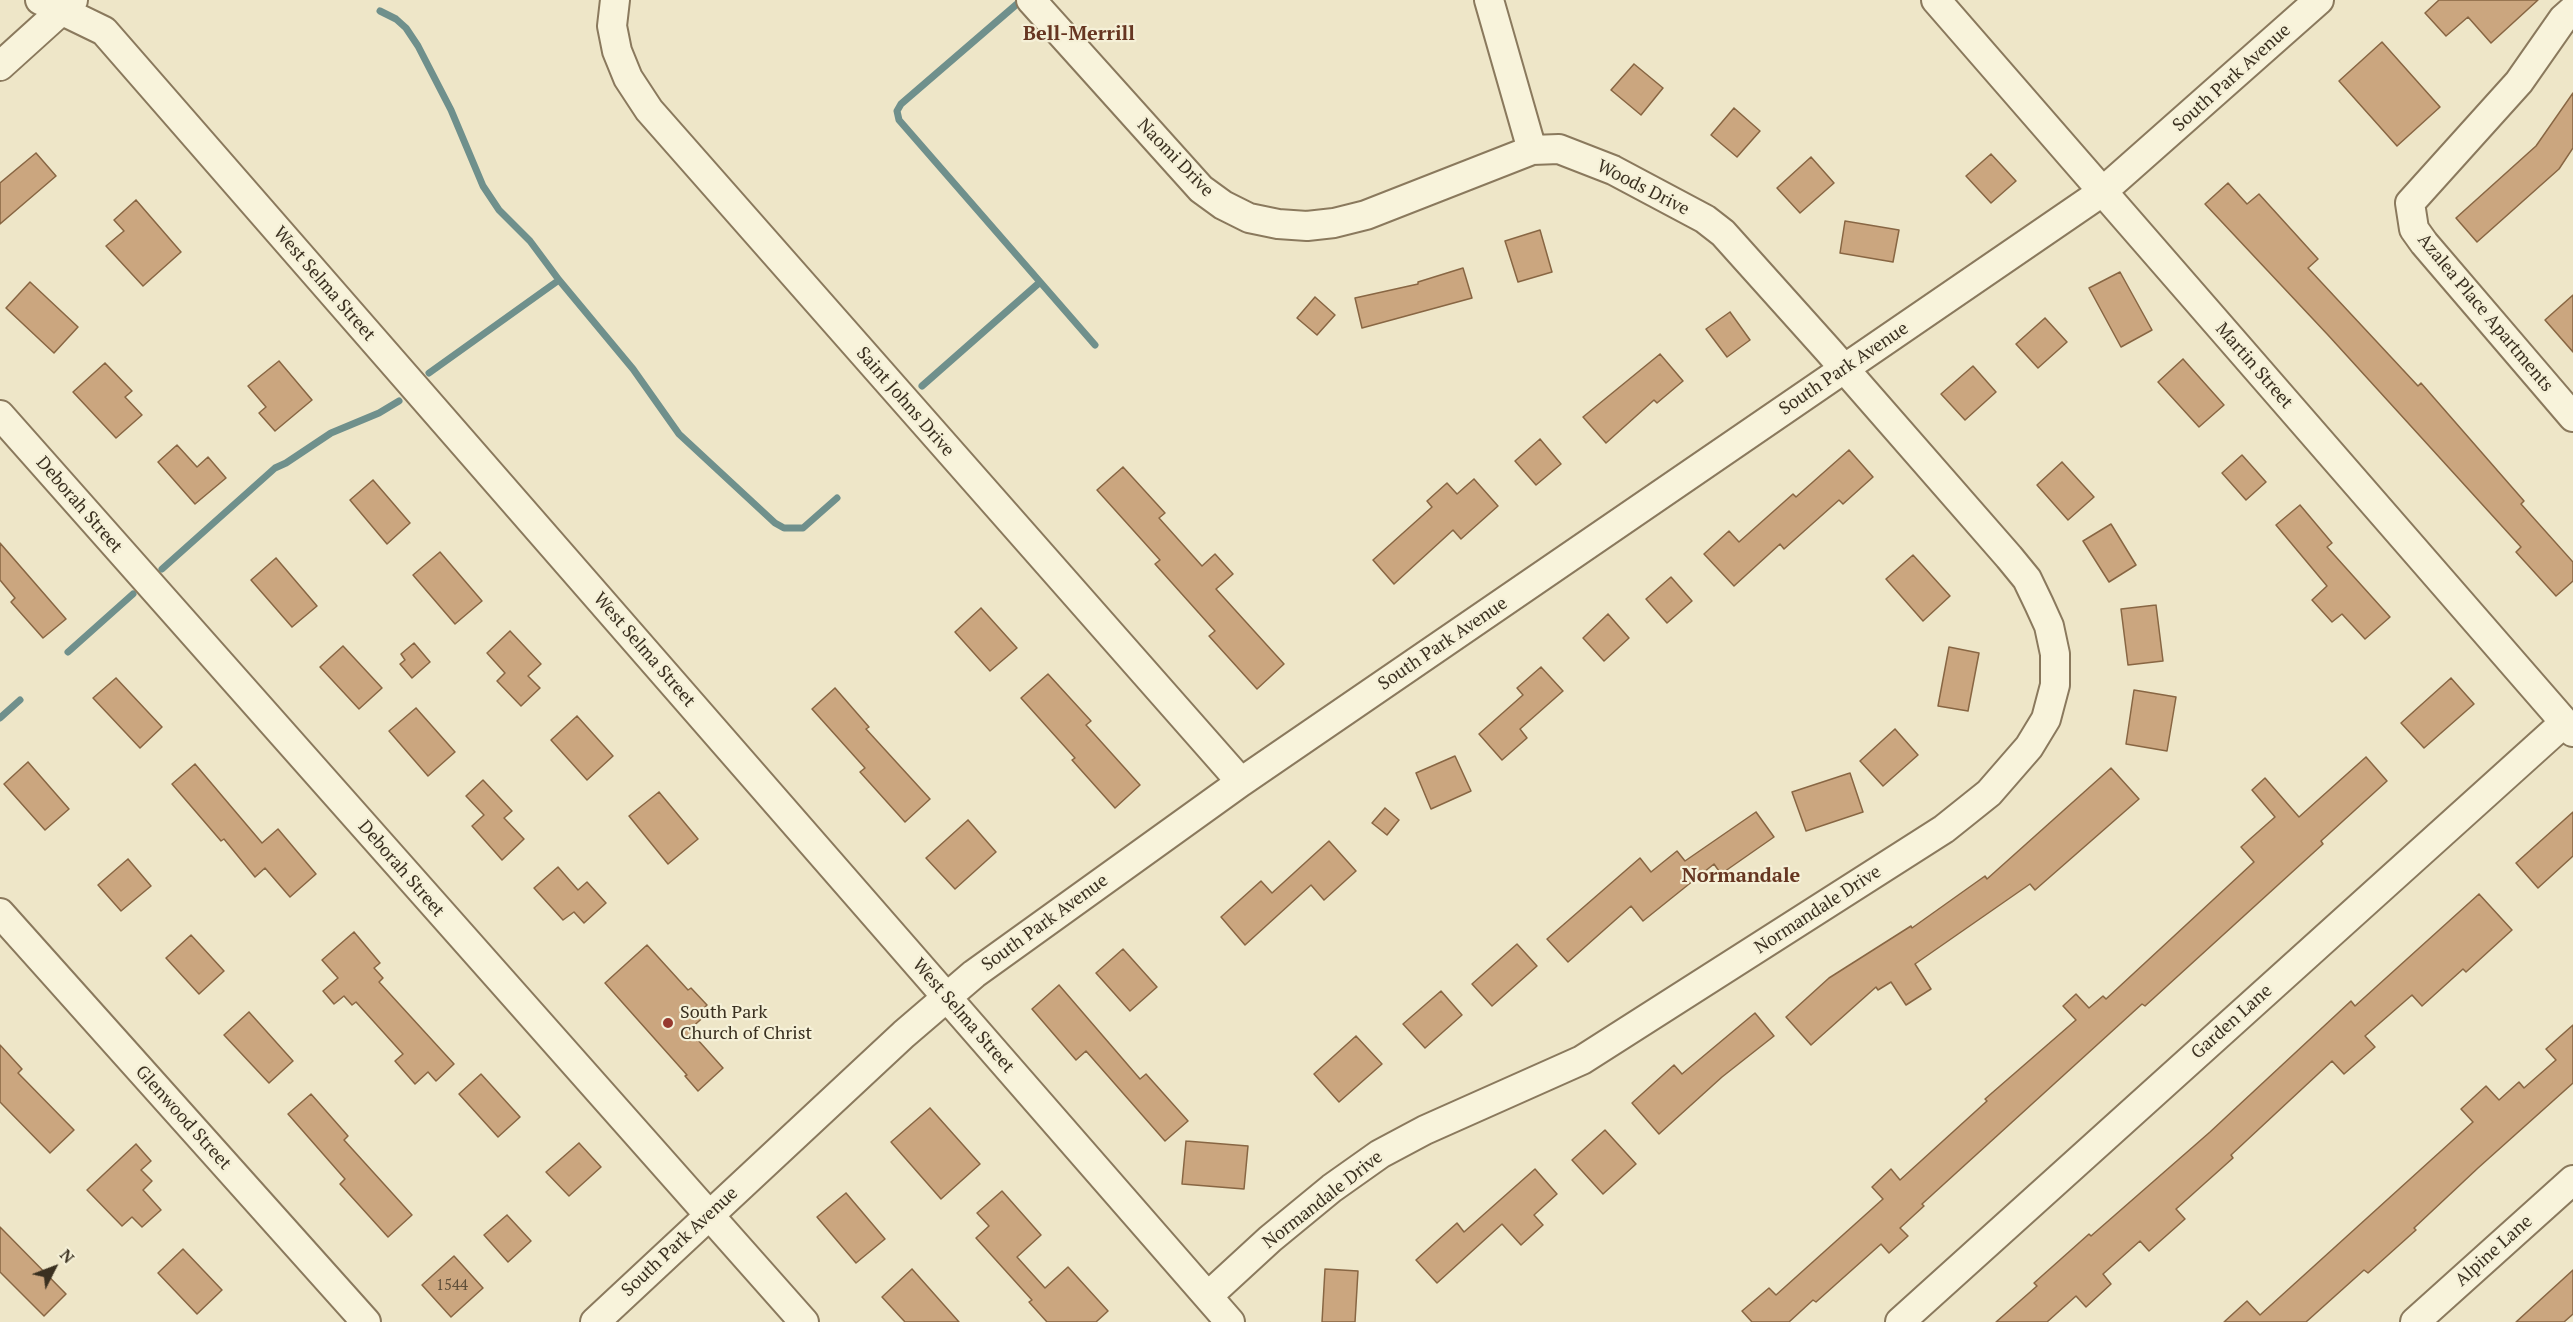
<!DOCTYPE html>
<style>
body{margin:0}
#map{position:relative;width:2573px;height:1322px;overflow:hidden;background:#eee6c8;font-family:"PT Serif",serif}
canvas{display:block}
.north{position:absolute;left:24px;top:1238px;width:60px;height:60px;-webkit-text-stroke:4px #f5f0d7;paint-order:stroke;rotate:48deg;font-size:16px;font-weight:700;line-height:24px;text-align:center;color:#3a3020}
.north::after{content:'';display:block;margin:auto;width:21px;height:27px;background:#3a3020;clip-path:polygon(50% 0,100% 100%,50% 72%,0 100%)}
</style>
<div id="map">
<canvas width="2573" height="1322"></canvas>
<div class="north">N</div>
</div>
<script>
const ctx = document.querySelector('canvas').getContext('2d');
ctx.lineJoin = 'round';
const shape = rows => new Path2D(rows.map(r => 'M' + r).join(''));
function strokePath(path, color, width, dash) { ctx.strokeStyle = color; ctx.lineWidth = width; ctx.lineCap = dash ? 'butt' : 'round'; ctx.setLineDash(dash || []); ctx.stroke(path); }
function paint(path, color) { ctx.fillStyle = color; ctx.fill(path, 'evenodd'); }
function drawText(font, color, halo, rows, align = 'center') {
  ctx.font = font + ' "PT Serif",serif'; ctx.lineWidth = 4.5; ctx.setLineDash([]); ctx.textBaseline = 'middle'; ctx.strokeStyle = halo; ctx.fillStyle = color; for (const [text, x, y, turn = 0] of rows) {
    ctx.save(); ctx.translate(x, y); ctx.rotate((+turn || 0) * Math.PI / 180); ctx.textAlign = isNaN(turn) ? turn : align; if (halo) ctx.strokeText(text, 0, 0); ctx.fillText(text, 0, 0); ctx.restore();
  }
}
strokePath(shape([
 [1017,4,901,104,897,111,899,120,1095,345],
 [380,11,396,19,406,28,418,46,451,110,483,186,499,210,530,241,559,280,633,369,679,434,775,523,784,528,803,528,837,498],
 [429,373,559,280],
 [922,386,1039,283],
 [162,569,275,468,286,463,331,433,379,413,399,401],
 [68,652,133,594],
 [0,718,20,700]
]), '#6f908c', 7);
const building = shape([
 [2439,0,2538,0,2491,43,2468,17,2446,36,2425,13,2439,0],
 [2382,42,2440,107,2397,146,2339,81,2382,42],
 [1634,64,1663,88,1641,115,1611,90,1634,64],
 [2573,93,2573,148,2559,169,2477,242,2456,218,2536,146,2573,93],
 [1734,108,1760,131,1737,157,1711,135,1734,108],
 [36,153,56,176,0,224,0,183,36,153],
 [1991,154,2016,181,1991,203,1966,176,1991,154],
 [1811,157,1834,183,1800,213,1777,188,1811,157],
 [2228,183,2247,204,2259,194,2318,259,2308,268,2418,386,2421,383,2524,501,2521,504,2573,562,2573,581,2556,596,2516,552,2521,547,2328,335,2205,204,2228,183],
 [136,200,181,252,143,286,106,246,124,231,114,220,136,200],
 [1845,221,1899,230,1893,262,1840,253,1845,221],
 [1540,230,1552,272,1518,282,1505,241,1540,230],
 [1463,268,1472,298,1362,328,1355,298,1418,284,1418,282,1463,268],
 [2120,272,2152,330,2121,347,2089,288,2120,272],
 [30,282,78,327,54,353,6,308,30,282],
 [2573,295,2573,352,2545,320,2573,295],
 [1315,297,1335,315,1317,335,1297,318,1315,297],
 [1730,312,1750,340,1727,357,1706,329,1730,312],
 [2045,318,2067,342,2038,368,2016,344,2045,318],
 [1660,354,1683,381,1657,403,1654,400,1606,443,1583,417,1660,354],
 [2183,359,2224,405,2199,427,2158,382,2183,359],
 [279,361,312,400,275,431,259,413,266,407,248,386,279,361],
 [105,363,132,391,125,397,142,415,116,438,73,392,105,363],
 [1973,366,1996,392,1965,420,1941,394,1973,366],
 [1540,439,1561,464,1536,485,1515,461,1540,439],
 [177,445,197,467,208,457,226,478,195,504,158,462,177,445],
 [1849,450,1873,477,1843,504,1839,500,1784,549,1780,544,1734,586,1704,554,1729,531,1739,542,1793,494,1796,497,1849,450],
 [2242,455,2266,482,2246,500,2222,473,2242,455],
 [2062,462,2094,497,2068,520,2037,485,2062,462],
 [1123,467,1165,513,1159,518,1202,566,1215,554,1233,574,1216,589,1284,664,1257,689,1209,636,1215,631,1155,564,1160,560,1097,490,1123,467],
 [1474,479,1498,506,1461,539,1453,530,1394,584,1373,560,1432,507,1427,501,1447,483,1457,494,1474,479],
 [373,480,410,523,387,544,350,500,373,480],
 [2300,505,2332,543,2327,547,2390,617,2365,639,2342,614,2332,622,2312,600,2327,586,2276,525,2300,505],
 [2111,524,2136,565,2109,582,2083,541,2111,524],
 [0,543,66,619,43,638,11,602,15,598,0,580,0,543],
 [440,552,482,601,455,624,413,575,440,552],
 [1913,555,1950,596,1923,621,1886,579,1913,555],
 [276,558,317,606,292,627,251,580,276,558],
 [1671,577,1692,601,1667,623,1646,599,1671,577],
 [2156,605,2163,661,2128,665,2121,609,2156,605],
 [981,608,1017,648,990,671,955,632,981,608],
 [1608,614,1629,638,1604,661,1583,638,1608,614],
 [510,631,541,664,528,676,540,688,521,706,497,681,505,673,487,653,510,631],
 [414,643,430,662,412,678,400,664,405,660,401,654,414,643],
 [343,646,382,688,359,709,320,667,343,646],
 [1949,647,1979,653,1968,711,1938,706,1949,647],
 [1541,667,1563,691,1520,729,1527,738,1502,760,1479,734,1523,695,1517,688,1541,667],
 [1048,674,1091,721,1086,725,1140,785,1115,808,1072,760,1075,758,1021,698,1048,674],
 [116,678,162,727,140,748,93,698,116,678],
 [2451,678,2474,704,2424,748,2401,723,2451,678],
 [835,688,869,727,866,729,930,799,905,822,860,772,865,768,812,709,835,688],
 [2134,690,2176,697,2167,751,2126,744,2134,690],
 [416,708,455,752,428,776,389,731,416,708],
 [577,716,613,756,587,780,551,740,577,716],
 [1895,729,1918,755,1883,786,1860,761,1895,729],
 [1455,756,1471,791,1431,809,1416,773,1455,756],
 [2366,757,2387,781,2321,841,2323,844,2145,1006,2142,1004,1922,1204,1924,1206,1900,1228,1908,1236,1889,1253,1881,1244,1816,1302,1813,1300,1789,1322,1752,1322,1742,1311,1769,1288,1776,1295,1883,1199,1872,1187,1891,1169,1900,1180,1987,1101,1985,1099,2076,1020,2063,1006,2076,994,2089,1008,2103,996,2106,999,2254,862,2241,847,2275,817,2252,790,2265,778,2299,817,2366,757],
 [28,762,69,809,45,830,4,784,28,762],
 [195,764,262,843,278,829,316,874,290,897,265,868,255,877,224,839,221,841,172,784,195,764],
 [2111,768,2139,799,2035,890,2030,884,1915,964,1931,989,1906,1005,1891,982,1878,990,1876,987,1811,1045,1786,1017,1829,978,1911,926,1912,928,1985,876,1987,879,2111,768],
 [1850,773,1863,812,1806,831,1792,792,1850,773],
 [483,780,512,811,504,818,524,839,502,860,472,826,484,815,466,796,483,780],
 [659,792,698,839,668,864,629,816,659,792],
 [1385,808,1399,820,1387,835,1372,823,1385,808],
 [1756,812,1774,837,1721,874,1714,864,1643,921,1631,906,1568,962,1547,939,1640,858,1651,872,1677,851,1685,861,1756,812],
 [2573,812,2573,856,2538,888,2516,863,2573,812],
 [968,820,996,852,955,889,926,858,968,820],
 [1329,841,1356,871,1324,900,1311,885,1245,945,1221,917,1261,881,1272,893,1329,841],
 [128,859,151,886,121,911,98,885,128,859],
 [558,867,578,890,587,882,606,903,584,923,574,912,563,920,534,888,558,867],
 [2479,894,2512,930,2466,972,2463,969,2422,1006,2412,995,2365,1036,2375,1047,2344,1074,2332,1061,2231,1155,2233,1158,2176,1209,2185,1219,2149,1251,2140,1241,2103,1274,2111,1284,2086,1307,2076,1296,2047,1322,1996,1322,2037,1286,2034,1283,2089,1234,2091,1236,2210,1132,2351,1001,2355,1006,2479,894],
 [354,932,380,963,374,968,383,978,379,982,454,1064,436,1081,428,1072,415,1084,395,1061,403,1054,356,1002,352,1005,344,996,334,1004,323,991,338,978,322,960,354,932],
 [191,935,224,971,199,994,166,958,191,935],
 [1517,944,1537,966,1492,1006,1472,984,1517,944],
 [647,945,688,990,691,988,707,1005,704,1008,708,1013,689,1030,723,1068,698,1091,685,1076,687,1075,605,983,647,945],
 [1123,949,1157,987,1130,1011,1096,973,1123,949],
 [1059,985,1140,1079,1146,1074,1188,1121,1165,1141,1086,1051,1076,1060,1032,1009,1059,985],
 [1441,991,1462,1015,1425,1048,1403,1024,1441,991],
 [249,1012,293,1061,269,1083,224,1035,249,1012],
 [1755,1013,1774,1036,1722,1077,1659,1134,1632,1103,1674,1065,1682,1074,1755,1013],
 [2573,1025,2573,1083,2478,1168,2414,1228,2416,1230,2368,1273,2364,1270,2306,1322,2224,1322,2247,1301,2260,1315,2473,1122,2461,1109,2486,1086,2499,1100,2519,1082,2524,1088,2556,1060,2546,1049,2573,1025],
 [1356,1036,1382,1064,1339,1102,1314,1074,1356,1036],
 [0,1045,22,1069,18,1073,74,1130,50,1153,0,1102,0,1045],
 [481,1074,520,1117,498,1137,459,1094,481,1074],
 [311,1094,348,1136,344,1140,412,1215,388,1237,340,1184,345,1179,288,1114,311,1094],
 [930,1108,980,1164,941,1199,891,1142,930,1108],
 [1605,1130,1636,1164,1603,1194,1572,1160,1605,1130],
 [1186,1141,1248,1146,1244,1189,1182,1184,1186,1141],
 [579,1143,601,1167,569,1196,546,1172,579,1143],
 [136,1144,151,1161,141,1170,152,1181,143,1190,161,1210,142,1227,132,1217,122,1226,87,1190,136,1144],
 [1535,1169,1557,1194,1534,1215,1543,1225,1521,1245,1502,1224,1437,1283,1416,1260,1457,1223,1464,1232,1535,1169],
 [1002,1191,1041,1235,1017,1257,1045,1288,1068,1267,1108,1311,1096,1322,1047,1322,1029,1302,1032,1300,976,1238,989,1226,977,1213,1002,1191],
 [846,1193,885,1239,856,1263,817,1217,846,1193],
 [507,1215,531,1241,508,1262,484,1235,507,1215],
 [0,1227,66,1294,44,1316,0,1272,0,1227],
 [183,1249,222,1290,197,1314,158,1273,183,1249],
 [454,1256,483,1288,451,1317,422,1285,454,1256],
 [912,1269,959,1322,905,1322,882,1297,912,1269],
 [1325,1269,1358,1271,1355,1322,1322,1322,1325,1269],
 [2573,1270,2573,1314,2564,1322,2516,1322,2573,1270]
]);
paint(building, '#cba67f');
strokePath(building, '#886643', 1.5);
const minor = shape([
 [40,0,104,31,1230,1322],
 [615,0,612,26,617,51,628,78,649,110,1241,782],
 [1031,0,1201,189,1223,205,1249,218,1278,224,1307,226,1334,223,1366,215,1532,150,1559,149,1613,170,1705,219,1723,233,1828,350,2009,557,2027,579,2039,604,2049,626,2055,654,2055,685,2046,719,2029,747,1989,793,1944,829,1582,1060,1425,1130,1380,1154,1332,1188,1270,1239,1208,1296],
 [1489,0,1532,150],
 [1936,0,2573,732],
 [2573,10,2563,19,2519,82,2410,203,2414,229,2424,243,2573,417],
 [0,66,73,0],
 [0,415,804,1322],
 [0,913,366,1322],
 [595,1322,904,1034,974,974,1241,782,2102,192,2319,0],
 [1900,1322,2565,722],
 [2415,1322,2573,1180]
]);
strokePath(minor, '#8a795d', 32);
strokePath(minor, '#f8f3db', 28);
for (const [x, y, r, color] of [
 [668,1023,6,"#97392e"]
]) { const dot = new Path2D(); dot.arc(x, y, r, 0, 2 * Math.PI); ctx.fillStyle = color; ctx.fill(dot); strokePath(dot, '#f5f0d7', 2); }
drawText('15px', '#5e4e38', null, [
 ["1544",452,1286]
]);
drawText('18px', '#3a3020', '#f5f0d7', [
 ["South Park Avenue",2232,78,-42],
 ["Naomi Drive",1175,158,46],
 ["Woods Drive",1643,188,27],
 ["West Selma Street",324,284,49],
 ["Azalea Place Apartments",2485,313,50],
 ["Martin Street",2254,366,49],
 ["South Park Avenue",1844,369,-34],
 ["Saint Johns Drive",905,402,49],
 ["Deborah Street",79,505,49],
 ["South Park Avenue",1443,644,-34],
 ["West Selma Street",644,650,49],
 ["Deborah Street",401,869,49],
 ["Normandale Drive",1818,910,-33],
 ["South Park Avenue",1045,923,-36],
 ["West Selma Street",963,1016,49],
 ["Garden Lane",2232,1022,-42],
 ["Glenwood Street",183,1118,48],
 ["Normandale Drive",1323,1200,-38],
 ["South Park Avenue",680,1242,-43],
 ["Alpine Lane",2494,1251,-42]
]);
drawText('18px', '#3a3020', '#f5f0d7', [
 ["South Park",680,1013],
 ["Church of Christ",680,1034]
], 'left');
drawText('bold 20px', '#663621', '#f5f0d7', [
 ["Bell-Merrill",1079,34],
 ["Normandale",1741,876]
]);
</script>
